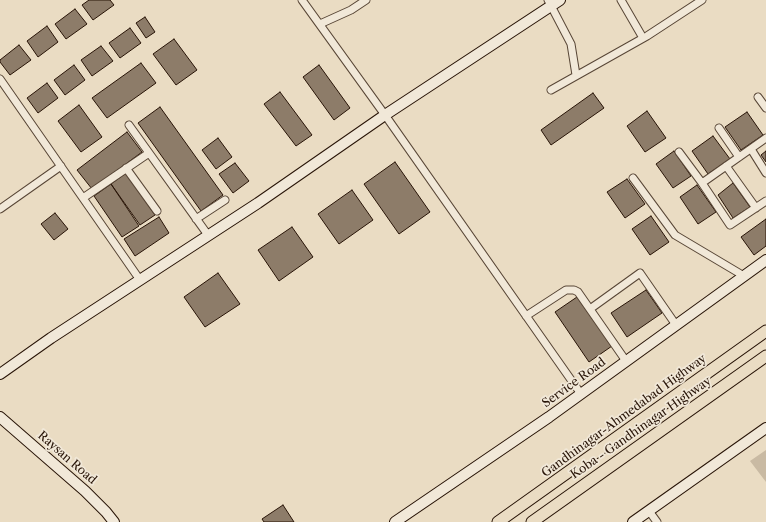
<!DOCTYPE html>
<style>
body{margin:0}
canvas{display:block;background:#eadcc3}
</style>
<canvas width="766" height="522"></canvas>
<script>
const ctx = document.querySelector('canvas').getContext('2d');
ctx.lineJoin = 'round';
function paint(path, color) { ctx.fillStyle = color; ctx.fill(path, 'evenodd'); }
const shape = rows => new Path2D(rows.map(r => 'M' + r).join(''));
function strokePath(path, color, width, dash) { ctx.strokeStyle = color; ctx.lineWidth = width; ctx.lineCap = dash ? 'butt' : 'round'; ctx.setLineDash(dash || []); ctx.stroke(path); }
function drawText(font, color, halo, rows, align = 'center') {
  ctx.font = font + ' "Libre Caslon Text",serif'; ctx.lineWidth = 3.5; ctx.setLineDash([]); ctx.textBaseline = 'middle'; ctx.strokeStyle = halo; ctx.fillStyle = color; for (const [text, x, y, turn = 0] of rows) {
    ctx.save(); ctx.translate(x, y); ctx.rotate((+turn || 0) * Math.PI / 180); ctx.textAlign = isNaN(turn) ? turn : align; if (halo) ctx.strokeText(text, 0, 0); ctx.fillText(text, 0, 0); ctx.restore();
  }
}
paint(shape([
 [766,450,766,482,750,461]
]), '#c9baa3');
const building = shape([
 [89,0,110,0,114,5,93,20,82,5,89,0],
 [75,9,87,24,66,39,55,24,75,9],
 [145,17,155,32,146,38,136,23,145,17],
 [47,26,58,42,38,57,27,41,47,26],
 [130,28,141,43,120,58,109,43,130,28],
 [174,39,197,70,176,85,153,54,174,39],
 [19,45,31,60,10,75,0,62,0,60,19,45],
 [101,46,113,61,92,76,81,60,101,46],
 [141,63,156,83,107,118,92,98,141,63],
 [74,65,85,80,65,95,54,80,74,65],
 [319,65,350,108,334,120,303,77,319,65],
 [47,83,58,98,38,113,27,98,47,83],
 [280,92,312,135,296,146,264,104,280,92],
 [593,93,604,108,551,145,541,130,593,93],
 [79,105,102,137,81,152,58,121,79,105],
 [160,107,223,195,201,211,138,123,160,107],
 [647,111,666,138,645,152,627,126,647,111],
 [747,112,763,135,741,150,725,127,747,112],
 [127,132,142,152,92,189,77,170,127,132],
 [713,136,730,159,708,174,692,151,713,136],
 [218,138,232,157,216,169,202,150,218,138],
 [674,151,691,176,673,188,656,164,674,151],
 [766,151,766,162,761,155,766,151],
 [395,162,430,212,399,234,364,184,395,162],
 [235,163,249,181,233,193,219,174,235,163],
 [126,173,155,215,140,225,111,184,126,173],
 [627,179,645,204,625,218,607,192,627,179],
 [733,183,750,207,733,218,718,195,733,183],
 [111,184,139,226,122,237,94,196,111,184],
 [697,185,716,212,698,224,680,197,697,185],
 [352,190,373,220,339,244,318,214,352,190],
 [55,213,68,229,54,240,41,224,55,213],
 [651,216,669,242,650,255,632,229,651,216],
 [159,217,169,233,135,256,124,239,159,217],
 [766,219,766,246,754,255,741,237,766,219],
 [292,227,313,257,279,281,258,250,292,227],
 [218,273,240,304,205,327,184,297,218,273],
 [646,290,662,313,627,337,611,313,646,290],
 [577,297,612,346,589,362,555,312,577,297],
 [283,505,294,522,264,522,262,519,283,505]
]);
paint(building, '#8d7c69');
strokePath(building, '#281407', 1);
const street = shape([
 [302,0,385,115,581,394],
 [548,0,571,44,576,75],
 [621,0,643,38],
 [320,24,351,10,366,0],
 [0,79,140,280],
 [551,90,647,36,702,0],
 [758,97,766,108],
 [129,125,208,235],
 [719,128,739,157],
 [766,138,702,183,730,225,766,201],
 [751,149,766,173],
 [679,152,702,183],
 [726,166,756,208],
 [126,168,157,211],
 [633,178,675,235,744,276],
 [83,198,149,153],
 [0,209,61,166],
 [196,219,225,200],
 [590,309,640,273,676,325],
 [526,316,566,290,574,290,578,292,626,361],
 [649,511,657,522]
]);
const secondary = shape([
 [0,374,51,338,258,203,385,115,560,0],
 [0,417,85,491,106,512,114,522],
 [395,522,549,417,766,260],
 [633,522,766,428]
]);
const primary = shape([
 [498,522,766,331],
 [532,522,766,356]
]);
strokePath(street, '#584636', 9);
strokePath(secondary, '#281407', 12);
strokePath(primary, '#281407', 13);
strokePath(street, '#f1e8d8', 7);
strokePath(secondary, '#f1e8d8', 10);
strokePath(primary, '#eadcc3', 11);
drawText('12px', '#281407', '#f1e8d8', [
 ["Service Road",574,383,-36],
 ["Gandhinagar-Ahmedabad Highway",624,416,-36],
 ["Koba - Gandhinagar Highway",641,428,-35],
 ["Raysan Road",67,458,41]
]);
</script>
